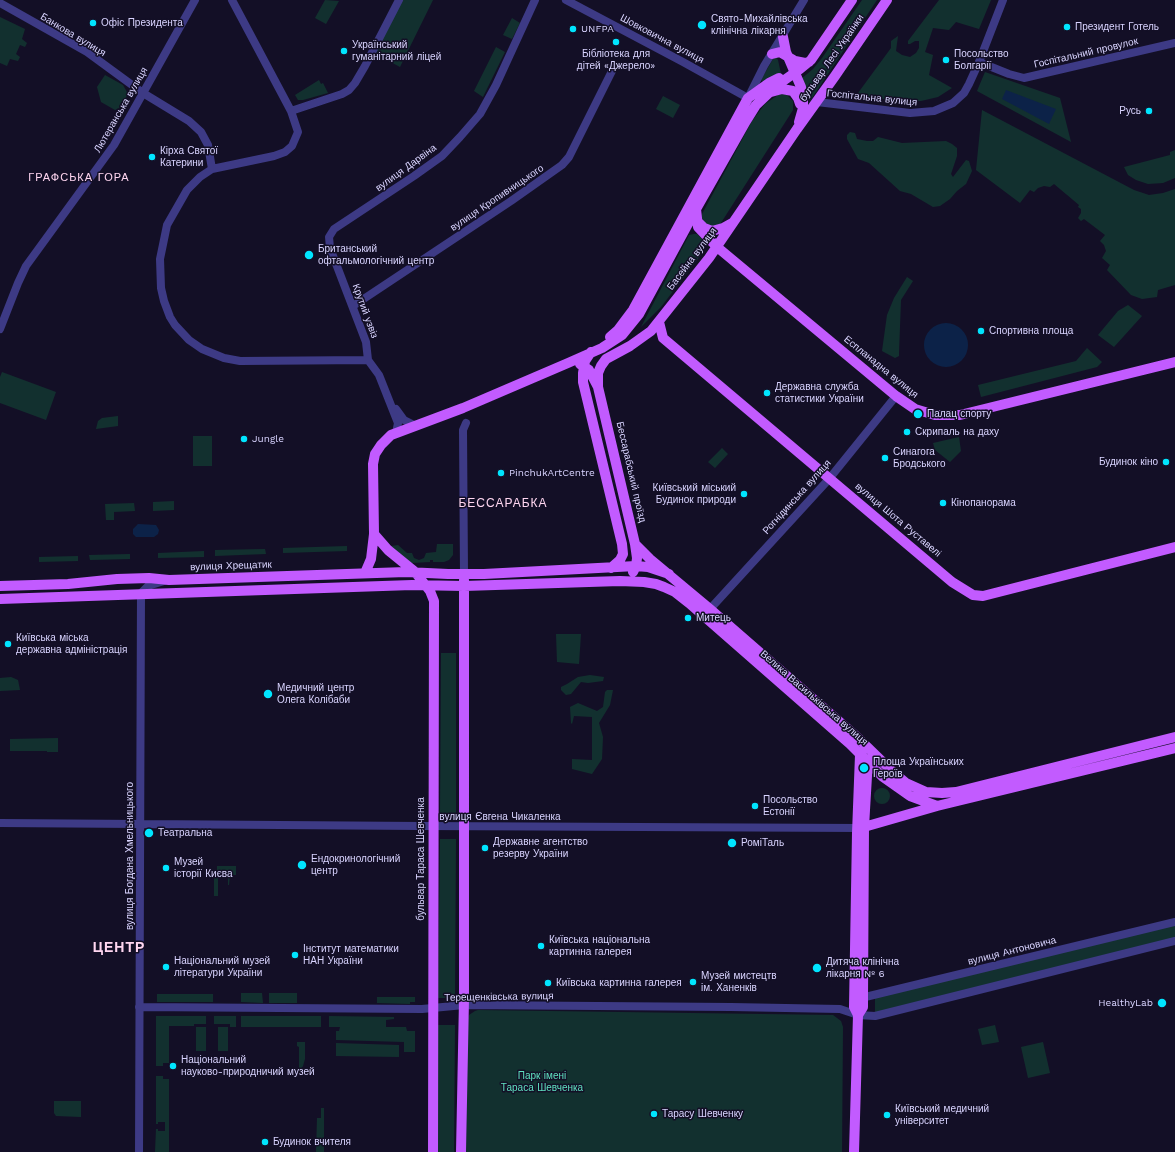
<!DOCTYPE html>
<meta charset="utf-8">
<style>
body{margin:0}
canvas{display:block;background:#130f26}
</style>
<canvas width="1175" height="1152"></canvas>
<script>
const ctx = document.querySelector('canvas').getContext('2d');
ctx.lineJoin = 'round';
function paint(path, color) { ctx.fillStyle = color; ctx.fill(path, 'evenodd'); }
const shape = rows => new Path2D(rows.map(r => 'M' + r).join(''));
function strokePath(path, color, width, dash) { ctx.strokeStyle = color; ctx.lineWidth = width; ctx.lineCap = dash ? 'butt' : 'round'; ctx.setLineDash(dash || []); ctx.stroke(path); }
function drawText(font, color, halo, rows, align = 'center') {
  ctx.font = font + ' "Work Sans",sans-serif'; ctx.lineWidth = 3; ctx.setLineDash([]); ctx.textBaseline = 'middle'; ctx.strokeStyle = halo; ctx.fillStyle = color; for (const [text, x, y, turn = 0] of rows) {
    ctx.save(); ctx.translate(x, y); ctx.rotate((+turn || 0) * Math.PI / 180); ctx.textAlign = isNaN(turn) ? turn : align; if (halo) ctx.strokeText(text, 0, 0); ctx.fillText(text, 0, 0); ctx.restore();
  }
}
paint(shape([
 [325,0,339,1,326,24,315,18],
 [399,0,433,0,400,67,372,52],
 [862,0,877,0,810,101,801,79,813,69,822,58],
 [939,0,991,0,979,29,956,22,949,30,933,28,925,52,933,55,929,75,952,88,938,97,921,101,902,101,866,97,858,93,891,48,891,41,898,36,896,51,902,55,910,57,916,53,919,48,919,41,915,41,910,44,908,44,908,41],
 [0,17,25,29,22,39,27,43,25,47,20,45,16,54,20,57,18,61,10,59,7,66,0,63],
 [512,18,520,23,512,39,503,35],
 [496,47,505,52,483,97,474,91],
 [776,57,778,60,781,74,765,83,761,80,773,59],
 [985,72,1060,98,1071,142,977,91],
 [105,75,123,85,128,94,119,108,115,110,101,102,97,87],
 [319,80,321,84,323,83,328,93,303,100,298,100,295,95],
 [782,94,787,95,793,101,793,110,719,226,707,227,701,217,702,214,752,121,765,104,778,95],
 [663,96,680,105,673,118,656,109],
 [982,110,1134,190,1149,195,1163,193,1175,189,1175,285,1158,290,1157,297,1142,299,1131,295,1107,270,1110,265,1102,258,1106,251,1104,245,1100,241,1105,235,1084,219,1081,221,1078,218,1081,213,1081,209,1078,207,1079,205,1054,184,1050,187,1044,186,1038,188,1034,192,1030,190,1020,203,976,170],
 [850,132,855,133,857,139,867,141,873,141,878,137,902,143,946,141,952,144,957,148,957,156,951,174,953,177,966,160,969,161,972,171,966,184,957,191,950,199,940,206,933,207,911,194,900,191,869,163,858,159,847,139,847,135],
 [1175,150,1175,178,1163,183,1148,184,1136,180,1128,175,1124,167,1170,155,1170,152],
 [694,234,697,234,703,240,705,248,704,251,661,307,641,327,689,235],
 [907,277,913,281,901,300,899,353,899,356,895,358,882,351,887,315,894,298],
 [1128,305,1142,316,1114,347,1098,335,1118,311],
 [1087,348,1102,362,1097,367,981,397,978,385,1076,361],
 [2,372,56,392,46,420,0,403,0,377],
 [118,416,118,426,96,429,98,421,102,418],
 [193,436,212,436,212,466,193,466],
 [959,437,961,451,950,462,935,450,933,443],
 [722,448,728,454,715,468,708,462],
 [174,501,174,510,153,511,153,502],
 [134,503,135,511,114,512,114,520,106,520,105,504],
 [437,544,453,544,453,555,449,560,444,562,433,562,433,560,430,560,430,562,412,563,408,561,391,546,398,545,407,553,412,553,414,558,419,560,424,558,426,553,436,552],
 [347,546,347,551,283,553,283,548],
 [265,549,266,554,215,556,215,550],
 [204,551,204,557,158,558,158,553],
 [130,554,130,559,90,560,89,555],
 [78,556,78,561,39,562,39,557],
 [556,634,581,634,579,664,557,662],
 [441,653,456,653,456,813,440,813],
 [590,675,604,677,603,681,588,683,581,682,571,694,566,695,561,690,561,687,567,684,578,677],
 [11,677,18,680,20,690,0,691,0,678],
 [607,690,613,690,610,705,599,723,603,737,602,759,592,774,572,769,572,759,592,760,592,717,574,716,572,724,571,723,570,707,578,703,597,711,603,707,605,692],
 [58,738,58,752,47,752,47,751,10,751,10,739],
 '874 796a8 8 0 1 1 16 0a8 8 0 1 1-16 0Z',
 [440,839,456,839,455,998,438,998],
 [217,866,236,866,236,875,230,875,229,885,228,885,228,878,218,878,218,896,214,896,214,875,217,875],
 [1175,922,1175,941,875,1016,875,995],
 [241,993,262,993,263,1003,241,1002],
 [269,993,297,993,297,1003,269,1003],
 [157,994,213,994,213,1002,157,1002],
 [377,997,415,997,415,1002,410,1002,410,1004,377,1003],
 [478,1010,833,1015,841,1021,843,1027,842,1152,466,1152,467,1021,469,1015,475,1011],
 [156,1016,206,1016,206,1024,194,1024,194,1026,169,1026,169,1063,163,1063,163,1066,156,1066],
 [214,1016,236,1016,236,1027,230,1027,230,1024,214,1024],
 [241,1016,321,1016,321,1027,241,1027],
 [329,1016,394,1017,394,1019,386,1020,386,1027,406,1027,407,1031,415,1031,415,1052,404,1052,404,1042,336,1040,336,1031,339,1031,340,1027,329,1027],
 [438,1025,455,1025,454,1152,437,1152],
 [995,1025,999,1042,982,1045,978,1029],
 [196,1027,206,1027,206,1051,196,1051],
 [218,1027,228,1027,228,1051,218,1051],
 [297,1042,305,1042,305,1059,303,1066,299,1072,299,1047,297,1046],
 [1043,1042,1050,1073,1028,1078,1021,1047],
 [336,1043,399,1045,399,1057,336,1056],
 [156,1076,163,1076,163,1079,169,1079,169,1152,155,1152,156,1129,158,1129,158,1131,165,1131,165,1122,158,1122,158,1124,156,1124],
 [54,1101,81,1101,81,1117,56,1116,54,1113],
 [321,1108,324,1108,324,1152,316,1152,317,1118,321,1118]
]), '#12302f');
paint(shape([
 [1006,90,1056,109,1049,124,1002,99],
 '924 345a22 22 0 1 1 44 0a22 22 0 1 1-44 0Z',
 [138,524,156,525,159,530,158,534,154,537,136,537,133,534,133,529]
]), '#0c2248');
strokePath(shape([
 [232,0,291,111,298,132,292,146,285,152,274,156,212,169,200,177,187,190,167,225,160,259,161,288,164,301,170,317,175,325,189,340,202,349,224,358,240,361,368,360],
 [566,0,683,62,748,98],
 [0,3,87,52,143,93,189,121,201,132,208,145,212,169],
 [979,62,1009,74,1024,78,1175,43],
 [748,98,764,66,804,0],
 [817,102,910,113,934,111,953,103,964,93,969,84,979,62,1003,0],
 [291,111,342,94,349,90,355,83,365,66,399,0],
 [353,306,511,201,562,165,569,157,612,71],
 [0,329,18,283,26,266,114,145,195,0],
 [396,409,404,420,416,426],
 [396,433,398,423,379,375,368,360,366,342,330,248,329,237,334,229,414,176,442,156,460,137,480,114,496,85,535,0],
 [464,574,463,430,466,423],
 [710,609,829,479,896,396],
 [0,823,421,826,861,828],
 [857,999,1175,922],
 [139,1007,422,1009,464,1005,731,1007,840,1009,858,1015,875,1016,1175,941],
 [139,1152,141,593,148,586,164,581]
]), '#3d3a85', 8);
strokePath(shape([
 [783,37,786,52,801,87,803,96,803,108,799,122],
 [772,54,780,52,795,61,805,63,809,62],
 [771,92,782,89,793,91,798,98,800,104],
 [696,209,698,227,717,247,896,396,915,409,935,415,960,415,1175,362],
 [699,223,704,228,712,231,723,228,732,223],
 [659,322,663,338,952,582,973,595,983,596,1175,547],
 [610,337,618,330,633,310,748,98,769,83,779,78],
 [591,352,585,361,583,373,583,382,622,544,623,554,620,560,611,568],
 [580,364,589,370,598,387,635,544,637,558,636,566,633,572],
 [598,387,598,373,601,366,606,359,630,346,651,331,709,258,797,129,835,76,887,0],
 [374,534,388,550,415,572,430,591,434,601,433,1152],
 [635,544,650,559,710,609,857,737,893,772,906,783,926,792,942,793,956,792,1175,737],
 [365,573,371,559,374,534,373,464,375,454,381,445,391,435,463,408,568,363,602,348,622,335,639,314,696,209,746,121,756,105,776,86,800,69,811,60,852,0],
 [0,586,68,584,117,579,149,578,169,580,406,572,448,574,484,574,636,566,648,567,669,574],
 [0,599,412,585,464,586,620,581,644,582,656,584,664,587,675,592,689,603,850,744,883,777,910,796,937,806],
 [864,827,937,806,1175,748],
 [858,1015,863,1007,863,998,864,827,868,759],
 [461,1152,464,999,464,580],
 [854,1152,858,1015,854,1007,857,833,860,755,862,752]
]), '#c25bff', 10);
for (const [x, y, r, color] of [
 [93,23,4,"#00e5ff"],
 [702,25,5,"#00e5ff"],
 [1067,27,4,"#00e5ff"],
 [573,29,4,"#00e5ff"],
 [616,42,4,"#00e5ff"],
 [344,51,4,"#00e5ff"],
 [946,60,4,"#00e5ff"],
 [1149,111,4,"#00e5ff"],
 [152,157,4,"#00e5ff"],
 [309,255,5,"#00e5ff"],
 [981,331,4,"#00e5ff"],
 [767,393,4,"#00e5ff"],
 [918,414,5,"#00e5ff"],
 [907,432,4,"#00e5ff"],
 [244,439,4,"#00e5ff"],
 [885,458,4,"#00e5ff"],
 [1166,462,4,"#00e5ff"],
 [501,473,4,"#00e5ff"],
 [744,494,4,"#00e5ff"],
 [943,503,4,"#00e5ff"],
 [688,618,4,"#00e5ff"],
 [8,644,4,"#00e5ff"],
 [268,694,5,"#00e5ff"],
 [864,768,5,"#00e5ff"],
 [755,806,4,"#00e5ff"],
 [149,833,5,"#00e5ff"],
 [732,843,5,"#00e5ff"],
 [485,848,4,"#00e5ff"],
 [302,865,5,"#00e5ff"],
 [166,868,4,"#00e5ff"],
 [541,946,4,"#00e5ff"],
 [295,955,4,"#00e5ff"],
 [166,967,4,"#00e5ff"],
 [817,968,5,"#00e5ff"],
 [693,982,4,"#00e5ff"],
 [548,983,4,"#00e5ff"],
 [1162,1003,5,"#00e5ff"],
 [173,1066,4,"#00e5ff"],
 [654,1114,4,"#00e5ff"],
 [887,1115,4,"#00e5ff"],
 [265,1142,4,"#00e5ff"]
]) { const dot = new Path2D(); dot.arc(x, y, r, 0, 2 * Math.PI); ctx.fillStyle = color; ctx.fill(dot); strokePath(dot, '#130f26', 1.5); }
drawText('10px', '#d9d4ff', '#130f26', [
 ["Свято-Михайлівська",711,19],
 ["клінічна лікарня",711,31],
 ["Офіс Президента",101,23],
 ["Президент Готель",1075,27],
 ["UNFPA",581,29],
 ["Український",352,45],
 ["гуманітарний ліцей",352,57],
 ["Бібліотека для",616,54,"center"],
 ["дітей «Джерело»",616,66,"center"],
 ["Посольство",954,54],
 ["Болгарії",954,66],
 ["Русь",1141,111,"right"],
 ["Кірха Святої",160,151],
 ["Катерини",160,163],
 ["Британський",318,249],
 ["офтальмологічний центр",318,261],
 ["Спортивна площа",989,331],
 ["Державна служба",775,387],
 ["статистики України",775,399],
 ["Палац спорту",927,414],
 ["Скрипаль на даху",915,432],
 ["Jungle",252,439],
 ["Синагога",893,452],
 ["Бродського",893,464],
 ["Будинок кіно",1158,462,"right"],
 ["PinchukArtCentre",509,473],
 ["Київський міський",736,488,"right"],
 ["Будинок природи",736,500,"right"],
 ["Кінопанорама",951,503],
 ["Митець",696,618],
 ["Київська міська",16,638],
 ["державна адміністрація",16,650],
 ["Медичний центр",277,688],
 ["Олега Колібаби",277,700],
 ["Площа Українських",873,762],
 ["Героїв",873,774],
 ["Посольство",763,800],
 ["Естонії",763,812],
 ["Театральна",158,833],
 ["Державне агентство",493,842],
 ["резерву України",493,854],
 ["РоміТаль",741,843],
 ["Ендокринологічний",311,859],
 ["центр",311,871],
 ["Музей",174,862],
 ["історії Києва",174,874],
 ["Київська національна",549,940],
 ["картинна галерея",549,952],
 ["Інститут математики",303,949],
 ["НАН України",303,961],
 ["Національний музей",174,961],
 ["літератури України",174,973],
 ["Дитяча клінічна",826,962],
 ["лікарня № 6",826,974],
 ["Музей мистецтв",701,976],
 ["ім. Ханенків",701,988],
 ["Київська картинна галерея",556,983],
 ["HealthyLab",1153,1003,"right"],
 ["Національний",181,1060],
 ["науково-природничий музей",181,1072],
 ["Київський медичний",895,1109],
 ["університет",895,1121],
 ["Тарасу Шевченку",662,1114],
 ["Будинок вчителя",273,1142]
], 'left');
drawText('10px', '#d9d4ff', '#130f26', [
 ["Банкова вулиця",73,35,31],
 ["Шовковична вулиця",662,39,28],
 ["Госпітальний провулок",1086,53,-13],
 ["бульвар Лесі Українки",832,58,-55],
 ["Госпітальна вулиця",872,98,6],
 ["Лютеранська вулиця",121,110,-60],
 ["вулиця Дарвіна",406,168,-36],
 ["вулиця Кропивницького",497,198,-34],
 ["Басейна вулиця",692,259,-53],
 ["Крутий узвіз",365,311,70],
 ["Еспланадна вулиця",881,367,39],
 ["Бессарабський проїзд",631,472,77],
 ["Рогнідинська вулиця",797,497,-48],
 ["вулиця Шота Руставелі",898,520,40],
 ["вулиця Хрещатик",231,566,-2],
 ["Велика Васильківська вулиця",814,698,41],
 ["вулиця Євгена Чикаленка",500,817],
 ["вулиця Богдана Хмельницького",130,856,-90],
 ["бульвар Тараса Шевченка",421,859,-90],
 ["вулиця Антоновича",1012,951,-14],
 ["Терещенківська вулиця",499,997,-1]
]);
drawText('10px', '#5fe0c0', '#130f26', [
 ["Парк імені",542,1076],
 ["Тараса Шевченка",542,1088]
]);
ctx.letterSpacing = '1px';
drawText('11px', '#ffd6f0', '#130f26', [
 ["ГРАФСЬКА ГОРА",79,178]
]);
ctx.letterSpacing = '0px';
ctx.letterSpacing = '1px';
drawText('12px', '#ffd6f0', '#130f26', [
 ["БЕССАРАБКА",503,503]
]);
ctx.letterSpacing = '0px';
ctx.letterSpacing = '1px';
drawText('bold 14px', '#ffd6f0', '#130f26', [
 ["ЦЕНТР",119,948]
]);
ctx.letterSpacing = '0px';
</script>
